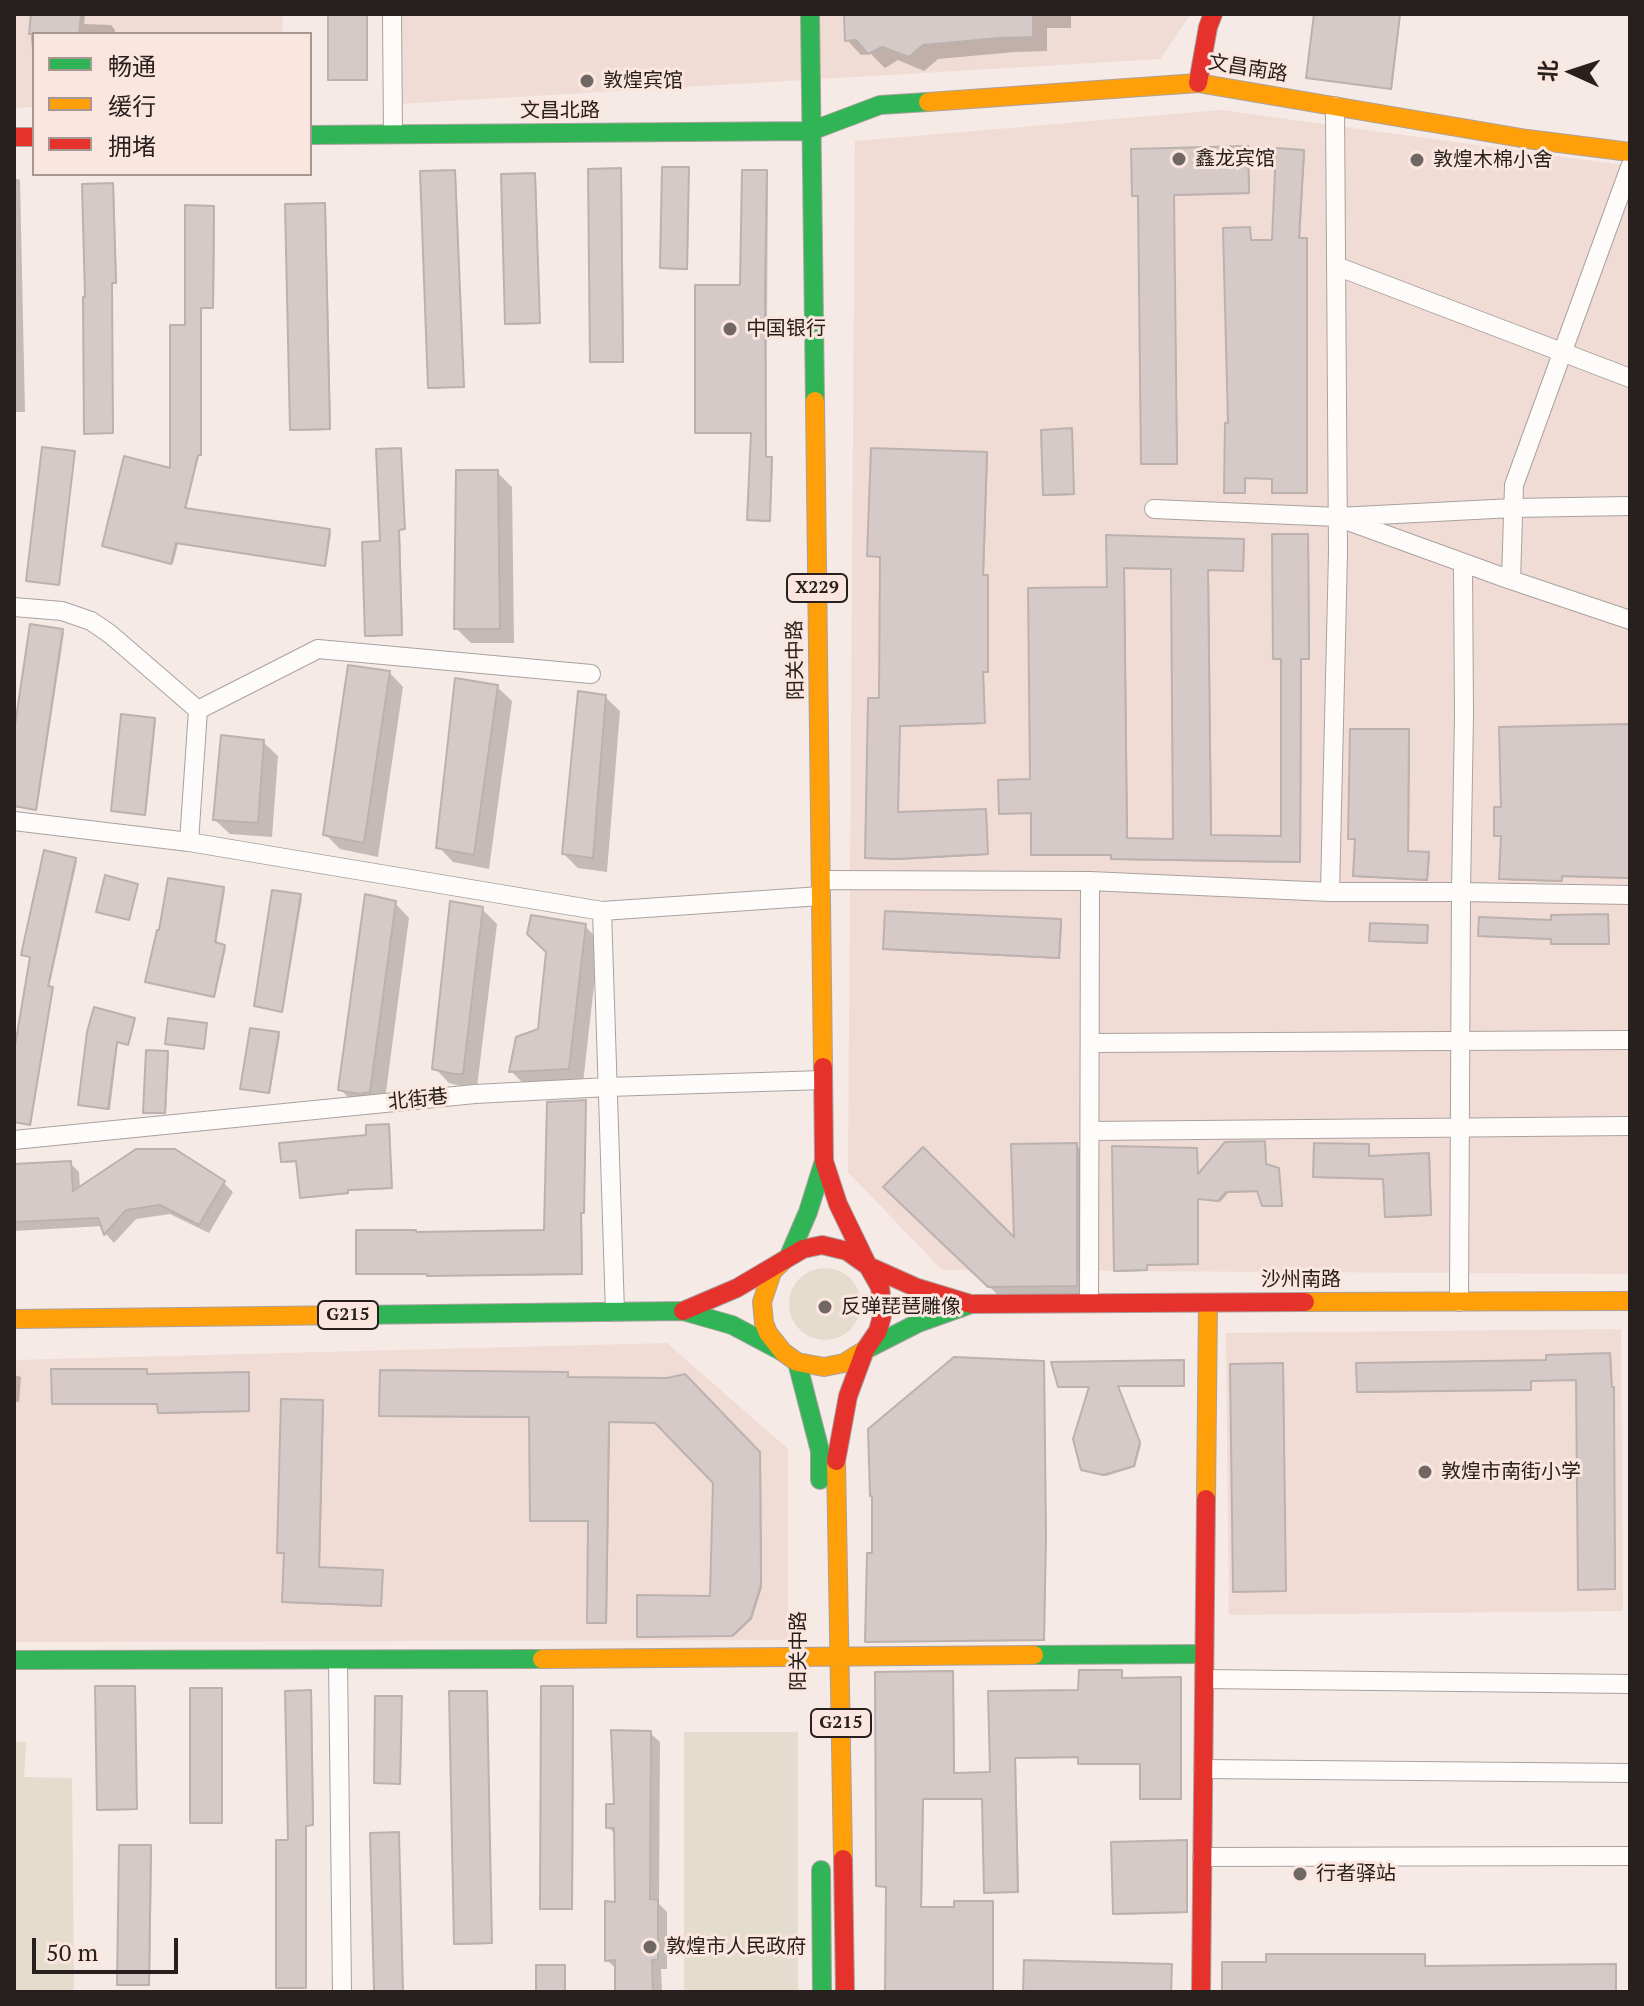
<!DOCTYPE html>
<meta charset="utf-8">
<style>
body{margin:0}
#map{position:relative;width:1644px;height:2006px;overflow:hidden;background:#f5eae5;font-family:"PT Serif","Noto Sans SC",serif}
canvas{display:block}
.frame{position:absolute;inset:0;border:16px solid #28201e;pointer-events:none}
.legend{position:absolute;left:32px;top:32px;width:280px;height:144px;box-sizing:border-box;background:#fbe6df;border:2px solid #a79792;margin:0;padding:10px 14px;list-style:none;font-size:24px;color:#28201e}
.legend li{display:flex;align-items:center;gap:16px;height:40px}
.legend b{width:40px;border:2px solid #a79792}
.north{position:absolute;left:1532px;top:32px;width:80px;height:80px;-webkit-text-stroke:6px #fbe6df;paint-order:stroke;rotate:273deg;font-size:22px;font-weight:700;line-height:32px;text-align:center;color:#28201e}
.north::after{content:'';display:block;margin:auto;width:28px;height:36px;background:#28201e;clip-path:polygon(50% 0,100% 100%,50% 72%,0 100%)}
.scale{position:absolute;left:32px;top:1938px;width:146px;height:36px;box-sizing:border-box;border:4px solid #28201e;border-top:0;padding-left:10px;font-size:24px;line-height:28px;white-space:nowrap;color:#28201e;-webkit-text-stroke:6px #fbe6df;paint-order:stroke}
</style>
<div id="map">
<canvas width="1644" height="2006"></canvas>
<div class="frame"></div>
<ul class="legend">
<li><b style="height:10px;background:#30b455"></b>畅通</li>
<li><b style="height:10px;background:#ff9f0a"></b>缓行</li>
<li><b style="height:10px;background:#e5322d"></b>拥堵</li>
</ul>
<div class="north">北</div>
<div class="scale">50 m</div>
</div>
<script>
const ctx = document.querySelector('canvas').getContext('2d');
ctx.lineJoin = 'round';
function paint(path, color) { ctx.fillStyle = color; ctx.fill(path, 'evenodd'); }
const shape = rows => new Path2D(rows.map(r => 'M' + r).join(''));
function strokePath(path, color, width, dash) { ctx.strokeStyle = color; ctx.lineWidth = width; ctx.lineCap = dash ? 'butt' : 'round'; ctx.setLineDash(dash || []); ctx.stroke(path); }
function drawText(font, color, halo, rows, align = 'center') {
  ctx.font = font + ' "PT Serif","Noto Sans SC",serif'; ctx.lineWidth = 6; ctx.setLineDash([]); ctx.textBaseline = 'middle'; ctx.strokeStyle = halo; ctx.fillStyle = color; for (const [text, x, y, turn = 0] of rows) {
    ctx.save(); ctx.translate(x, y); ctx.rotate((+turn || 0) * Math.PI / 180); ctx.textAlign = isNaN(turn) ? turn : align; if (halo) ctx.strokeText(text, 0, 0); ctx.fillText(text, 0, 0); ctx.restore();
  }
}
paint(shape([
 [14,14,283,14,282,34,34,34,34,107,14,108],
 [388,14,1191,14,1160,59,398,104],
 [1221,110,1630,166,1630,1274,942,1270,848,1172,855,141],
 [1621,1329,1623,1611,1229,1615,1226,1333],
 [667,1343,788,1449,788,1640,14,1642,14,1360]
]), '#f0dcd4');
paint(shape([
 '789 1304a36 36 0 1 1 72 0a36 36 0 1 1-72 0Z',
 [684,1732,798,1732,798,1992,684,1992],
 [14,1742,26,1742,24,1777,72,1778,74,1992,14,1992]
]), '#e4dccc');
paint(shape([
 [33,14,85,14,84,24,111,25,115,30,115,34,34,34,34,51,32,49,31,38],
 [330,14,368,14,368,81,332,81,330,79],
 [846,14,1071,14,1071,28,1047,28,1047,51,1015,52,938,59,924,71,898,60,885,68,871,54,861,55,847,40],
 [1316,14,1401,14,1392,90,1308,77],
 [1247,148,1249,149,1250,194,1174,196,1178,465,1145,465,1143,463,1140,197,1134,196],
 [1303,152,1305,153,1300,240,1307,241,1307,494,1276,494,1274,492,1274,479,1246,479,1246,494,1228,494,1226,492,1230,425,1250,229,1251,242,1274,242],
 [688,169,689,171,688,270,664,269,662,268],
 [620,170,622,172,624,363,593,363,592,362],
 [455,172,456,174,464,387,431,389,430,387],
 [766,172,768,174,766,459,773,461,770,522,751,521,749,519,753,434,698,434,697,432,742,287],
 [534,175,536,176,540,324,509,325,507,323],
 [14,178,20,180,25,412,14,412],
 [112,185,114,186,117,284,113,284,113,434,87,434,86,433],
 [324,205,326,207,331,430,294,431,292,430],
 [213,208,215,209,214,309,202,309,202,456,199,456,186,510,329,531,331,533,326,566,178,544,173,564,104,546,172,470,187,327],
 [1071,431,1073,432,1074,495,1046,496,1045,494],
 [400,450,401,452,405,530,400,530,403,635,369,637,367,635,382,543],
 [74,453,75,454,60,585,30,581],
 [986,454,988,455,984,577,989,578,988,672,984,672,985,724,900,727,898,814,985,811,987,813,988,855,899,860,868,859,867,858,881,700,881,557,869,555],
 [497,472,512,487,514,643,471,643,456,628],
 [1308,536,1309,537,1310,660,1302,660,1301,863,1115,860,1113,856,1035,856,1033,854,1033,814,1002,814,1001,813,1032,781,1109,589,1108,537,1243,541,1245,543,1244,571,1209,571,1212,837,1283,838,1283,660,1275,659],
 [1125,569,1173,570,1175,841,1128,840],
 [62,631,64,633,37,810,14,807,14,746],
 [389,672,403,687,378,857,340,849,325,834],
 [497,687,512,701,489,869,453,862,439,847],
 [605,697,620,711,607,872,578,868,564,854],
 [154,720,156,721,146,815,115,812,113,811],
 [1630,726,1630,879,1563,877,1562,882,1503,880,1501,878,1503,836,1496,835,1503,809],
 [1408,731,1410,733,1409,853,1430,856,1428,881,1356,877,1355,876,1357,840,1350,838],
 [263,742,278,756,272,837,230,834,215,820],
 [75,859,77,861,49,988,53,990,31,1125,14,1123,14,1064,31,958,23,955],
 [137,885,138,887,130,920,100,913],
 [223,889,225,890,216,945,226,948,215,997,149,983],
 [300,896,302,898,283,1012,257,1007],
 [395,903,409,918,384,1107,355,1104,340,1089],
 [482,909,497,924,477,1087,469,1088,449,1083,435,1068],
 [1608,916,1609,918,1609,944,1555,945,1553,940,1482,937,1480,936,1553,922],
 [1060,921,1062,923,1060,959,886,950,885,949],
 [585,926,599,941,583,1083,526,1086,511,1071,540,1030],
 [1427,927,1428,928,1428,944,1373,942,1371,940],
 [134,1020,135,1022,129,1045,118,1042,110,1110,81,1106,80,1104,89,1032],
 [278,1034,280,1035,270,1094,244,1090,243,1088],
 [167,1053,169,1055,166,1114,146,1114,145,1112],
 [585,1102,586,1104,584,1214,582,1213,583,1275,431,1276,429,1275,359,1275,358,1273,546,1232],
 [388,1126,390,1128,392,1189,349,1191,349,1194,303,1198,302,1197,298,1162,285,1163,283,1161,368,1136],
 [1264,1143,1266,1145,1267,1166,1279,1171,1283,1207,1265,1206,1260,1192,1228,1193,1220,1202,1198,1199,1199,1265,1148,1266,1148,1271,1117,1272,1116,1270,1196,1149,1198,1151,1198,1177],
 [1076,1145,1086,1155,1086,1295,999,1296,886,1187,1016,1242],
 [1368,1146,1369,1158,1428,1155,1430,1156,1432,1216,1388,1218,1387,1216,1385,1180,1317,1178,1315,1176],
 [70,1163,79,1172,80,1189,224,1183,233,1192,209,1233,170,1214,136,1219,114,1243,106,1234,103,1226,14,1231,14,1166],
 [1609,1355,1611,1356,1612,1388,1614,1391,1616,1590,1582,1590,1580,1589,1578,1380,1531,1382,1531,1390,1360,1393,1359,1391],
 [1183,1362,1184,1363,1185,1386,1118,1387,1141,1445,1135,1467,1106,1476,1085,1471,1083,1469,1091,1387,1062,1388,1060,1386],
 [1043,1363,1045,1365,1046,1539,1045,1641,869,1642,868,1641,874,1555],
 [1282,1365,1284,1367,1286,1592,1236,1592,1235,1591],
 [146,1371,148,1376,248,1374,250,1375,250,1412,161,1414,159,1404,55,1405,54,1403],
 [567,1374,569,1379,667,1380,685,1377,761,1455,762,1587,752,1619,734,1636,641,1638,639,1637,712,1598,715,1482,659,1423,610,1423,607,1624,590,1624,589,1622,590,1522,533,1522,532,1520,531,1418,383,1417,381,1415],
 [14,1375,21,1377,19,1402,14,1402],
 [322,1402,324,1404,320,1569,382,1572,383,1573,382,1607,285,1603,284,1601,286,1554,279,1552],
 [1121,1672,1123,1680,1180,1679,1182,1681,1182,1800,1143,1800,1142,1798,1142,1764,1082,1764,1080,1758,1016,1759,1019,1893,987,1893,986,1892,984,1799,924,1800,922,1909,956,1909,992,1903,993,1904,994,1992,887,1992,888,1887,878,1886,952,1673,954,1675,955,1775,992,1774,1080,1692],
 [134,1688,136,1689,137,1810,100,1811,99,1809],
 [572,1688,574,1690,573,1910,544,1910,542,1908],
 [221,1690,223,1691,223,1824,194,1824,192,1823],
 [310,1692,312,1694,314,1826,307,1826,307,1988,280,1989,278,1987,290,1842],
 [486,1693,488,1694,492,1944,457,1945,456,1943],
 [401,1698,402,1700,401,1784,377,1784,376,1782],
 [650,1733,660,1742,659,1904,667,1912,667,1969,661,1969,662,1992,617,1992,617,1970,607,1960,617,1904,616,1835,608,1827,616,1805],
 [398,1834,399,1835,403,1992,376,1992],
 [1186,1842,1188,1844,1188,1913,1116,1915,1115,1913],
 [150,1847,152,1849,150,1986,120,1986,119,1984]
]), '#0003');
const building = shape([
 [31,14,81,14,79,34,29,34,31,14],
 [328,14,367,14,367,80,328,80,328,14],
 [844,14,1033,14,1033,37,999,38,923,45,909,57,882,47,868,54,856,40,845,41,844,14],
 [1314,14,1400,14,1391,89,1306,78,1314,14],
 [1248,146,1249,193,1174,195,1177,464,1141,464,1138,196,1132,196,1131,149,1248,146],
 [1276,148,1304,150,1299,238,1307,238,1307,493,1272,493,1272,479,1245,478,1245,493,1224,493,1225,423,1228,423,1223,228,1250,227,1251,240,1272,240,1276,148],
 [662,167,689,167,687,269,660,268,662,167],
 [621,168,623,362,590,362,588,169,621,168],
 [455,170,464,387,428,388,420,171,455,170],
 [742,170,767,170,765,285,766,457,772,457,770,521,747,520,751,433,695,433,695,285,740,285,742,170],
 [535,173,540,323,505,324,501,174,535,173],
 [113,183,116,283,112,283,113,433,84,434,83,297,85,297,82,184,113,183],
 [325,203,330,429,290,430,285,204,325,203],
 [185,205,214,206,213,308,201,308,201,455,198,455,185,508,330,529,325,566,176,543,171,564,102,546,124,456,170,468,170,325,185,325,185,205],
 [1072,428,1074,494,1043,495,1041,430,1072,428],
 [42,447,75,451,59,585,26,581,42,447],
 [401,448,405,529,399,530,402,635,365,636,362,542,380,541,376,449,401,448],
 [871,448,987,452,983,575,988,575,988,672,983,672,985,723,900,726,898,812,986,809,988,854,896,859,865,858,868,698,879,698,880,557,867,556,871,448],
 [456,470,498,470,500,629,454,629,456,470],
 [1272,534,1308,534,1309,659,1301,659,1300,862,1111,859,1111,855,1031,855,1031,813,999,814,998,780,1030,779,1028,588,1107,587,1106,535,1244,539,1243,571,1208,570,1211,835,1281,836,1281,659,1273,659,1272,534],
 [1124,568,1171,569,1173,839,1127,838,1124,568],
 [30,624,63,629,36,810,14,806,14,732,30,624],
 [348,665,390,671,364,843,323,835,348,665],
 [455,678,498,685,474,855,436,848,455,678],
 [578,691,606,695,593,858,562,854,578,691],
 [121,714,155,718,145,815,111,811,121,714],
 [1630,724,1630,878,1562,876,1562,881,1499,879,1501,836,1494,836,1494,807,1501,807,1499,727,1630,724],
 [1350,729,1409,729,1408,851,1429,852,1427,880,1353,876,1355,839,1348,839,1350,729],
 [221,735,264,740,258,823,213,820,221,735],
 [44,850,76,858,48,986,53,987,30,1125,14,1122,14,1052,30,957,21,955,44,850],
 [105,875,138,884,129,920,96,912,105,875],
 [168,878,224,887,215,942,225,945,214,997,145,982,157,930,159,930,168,878],
 [272,890,301,894,282,1012,254,1006,272,890],
 [365,894,396,901,370,1092,359,1094,338,1090,365,894],
 [450,901,483,907,463,1074,453,1074,432,1069,450,901],
 [885,911,1061,919,1059,958,883,949,885,911],
 [1608,914,1609,944,1551,944,1551,939,1478,936,1479,917,1551,920,1551,915,1608,914],
 [531,915,586,924,569,1069,509,1072,516,1037,538,1029,546,952,527,934,531,915],
 [1370,923,1428,925,1427,943,1369,941,1370,923],
 [94,1007,135,1018,128,1045,117,1042,108,1109,78,1105,87,1032,94,1007],
 [168,1018,207,1023,204,1049,165,1044,168,1018],
 [250,1028,279,1032,269,1093,240,1089,250,1028],
 [146,1050,168,1051,165,1113,143,1113,146,1050],
 [586,1100,584,1213,581,1213,582,1274,427,1276,427,1274,356,1274,356,1230,416,1230,416,1232,544,1230,547,1102,586,1100],
 [389,1124,392,1188,348,1190,348,1193,300,1198,296,1161,281,1162,279,1143,366,1135,366,1125,389,1124],
 [1265,1141,1266,1164,1279,1168,1282,1206,1262,1206,1257,1191,1226,1192,1218,1201,1198,1199,1198,1264,1147,1265,1147,1270,1114,1271,1112,1146,1197,1148,1198,1174,1225,1142,1265,1141],
 [1077,1143,1077,1286,988,1287,883,1187,923,1147,1014,1237,1011,1144,1077,1143],
 [1314,1143,1369,1144,1369,1156,1429,1153,1431,1215,1385,1217,1383,1179,1313,1177,1314,1143],
 [136,1149,175,1149,225,1181,199,1225,160,1205,126,1210,104,1235,98,1218,14,1222,14,1164,71,1161,73,1191,136,1149],
 [1610,1353,1612,1387,1614,1387,1615,1589,1578,1590,1576,1380,1531,1381,1531,1390,1357,1392,1356,1363,1546,1360,1546,1355,1610,1353],
 [954,1357,1044,1361,1046,1536,1044,1640,865,1642,867,1553,872,1553,872,1496,870,1496,868,1429,954,1357],
 [1184,1360,1184,1386,1118,1386,1140,1442,1134,1466,1103,1475,1081,1470,1073,1439,1089,1387,1058,1387,1051,1362,1184,1360],
 [1283,1363,1286,1591,1233,1592,1230,1364,1283,1363],
 [51,1369,147,1369,147,1374,249,1372,249,1411,158,1413,157,1404,52,1404,51,1369],
 [380,1370,568,1372,568,1377,667,1378,685,1374,760,1452,761,1584,751,1618,732,1636,637,1637,637,1595,710,1596,713,1483,655,1423,609,1422,606,1623,587,1623,588,1521,530,1521,529,1417,379,1416,380,1370],
 [281,1399,323,1400,319,1567,383,1570,381,1606,282,1602,284,1553,277,1553,281,1399],
 [1079,1670,1122,1670,1122,1678,1181,1677,1181,1799,1140,1799,1140,1764,1078,1764,1078,1757,1015,1758,1018,1892,984,1893,982,1799,923,1799,921,1907,954,1907,954,1901,993,1901,993,1992,885,1992,886,1887,876,1886,875,1672,953,1671,954,1773,990,1772,988,1691,1078,1690,1079,1670],
 [95,1686,135,1686,137,1809,97,1810,95,1686],
 [541,1686,573,1686,572,1909,540,1909,541,1686],
 [190,1688,222,1688,222,1823,190,1823,190,1688],
 [311,1690,313,1825,306,1826,306,1988,276,1988,276,1840,288,1840,285,1691,311,1690],
 [449,1691,487,1691,492,1943,454,1944,449,1691],
 [375,1696,402,1696,400,1784,374,1783,375,1696],
 [611,1730,651,1731,650,1899,658,1900,658,1960,652,1960,653,1992,615,1992,615,1960,605,1961,605,1901,615,1902,614,1828,606,1828,606,1804,614,1804,611,1730],
 [399,1832,403,1992,374,1992,370,1833,399,1832],
 [1187,1840,1187,1912,1113,1914,1111,1842,1187,1840],
 [119,1845,151,1845,149,1985,117,1985,119,1845],
 [1266,1954,1425,1954,1425,1966,1616,1964,1616,1992,1222,1992,1222,1962,1266,1962,1266,1954],
 [1024,1960,1172,1964,1171,1992,1023,1992,1024,1960],
 [536,1965,565,1965,565,1992,536,1992,536,1965]
]);
paint(building, '#d6cac8');
strokePath(building, '#bbb2b0', 2);
const street = shape([
 [392,14,393,134],
 [1336,266,1630,378],
 [1154,509,1338,517,1513,508,1630,506],
 [1348,521,1511,580,1630,620],
 [1511,580,1514,485,1630,167],
 [14,607,62,611,91,621,110,634,198,710,318,649,591,674],
 [14,821,189,842,602,911,821,896],
 [189,842,198,710],
 [821,880,1090,881,1330,892,1461,892,1464,716,1463,563],
 [1330,892,1338,552,1335,106],
 [602,911,615,1312],
 [1090,1043,1630,1040],
 [1090,1131,1630,1126],
 [14,1140,475,1094,608,1087,823,1080],
 [1459,1302,1461,892,1630,895],
 [1089,1303,1090,881],
 [338,1661,342,1992],
 [1204,1679,1630,1684],
 [1203,1769,1630,1773],
 [1202,1857,1630,1856]
]);
const fast = shape([
 [810,14,815,401],
 [310,135,811,131,880,105,928,102],
 [789,1256,808,1212,824,1161],
 [353,1315,683,1311,732,1325,783,1352],
 [865,1350,918,1323,971,1304],
 [797,1362,820,1451,820,1480],
 [1034,1655,1204,1654],
 [14,1660,542,1659],
 [821,1870,822,1992]
]);
const slow = shape([
 [928,102,1198,83,1527,139,1630,152],
 [815,401,823,1067],
 [783,1261,772,1272,762,1302,764,1323,768,1333,783,1352,797,1362,824,1367,844,1363,865,1350],
 [1305,1302,1630,1301],
 [14,1319,353,1315],
 [836,1461,843,1859],
 [1206,1499,1208,1303],
 [542,1659,1034,1655]
]);
const jam = shape([
 [1198,83,1208,27,1213,14],
 [14,137,34,137],
 [823,1067,824,1161,838,1204,868,1266],
 [868,1266,915,1287,971,1304,1305,1302],
 [683,1311,737,1288,803,1249,822,1245,847,1251,868,1266,880,1287,883,1312,878,1331,865,1350,848,1396,836,1461],
 [843,1859,845,1992],
 [1201,1992,1206,1499]
]);
strokePath(street, '#aaa19e', 20);
strokePath(fast, '#aaa19e', 20);
strokePath(slow, '#aaa19e', 20);
strokePath(jam, '#aaa19e', 20);
strokePath(street, '#fefcfb', 18);
strokePath(fast, '#30b455', 18);
strokePath(slow, '#ff9f0a', 18);
strokePath(jam, '#e5322d', 18);
for (const [x, y, r, color] of [
 [587,81,8,"#706764"],
 [1179,159,8,"#706764"],
 [1417,160,8,"#706764"],
 [730,329,8,"#706764"],
 [825,1307,8,"#706764"],
 [1425,1472,8,"#706764"],
 [1300,1874,8,"#706764"],
 [650,1947,8,"#706764"]
]) { const dot = new Path2D(); dot.arc(x, y, r, 0, 2 * Math.PI); ctx.fillStyle = color; ctx.fill(dot); strokePath(dot, '#fbe6df', 3); }
for (const [x, y, w] of [
 [817,588,60],
 [348,1315,60],
 [841,1723,60]
]) { const box = new Path2D(); box.roundRect(x - w / 2, y - 14, w, 28, 6); ctx.fillStyle = '#fbe6df'; ctx.fill(box); strokePath(box, '#28201e', 2); }
drawText('bold 18px', '#28201e', null, [
 ["X229",817,588],
 ["G215",348,1315],
 ["G215",841,1723]
]);
drawText('20px', '#28201e', '#fbe6df', [
 ["文昌南路",1248,69,9],
 ["文昌北路",560,111],
 ["阳关中路",796,660,-91],
 ["北街巷",418,1100,-6],
 ["沙州南路",1301,1280],
 ["阳关中路",799,1651,-90]
]);
drawText('20px', '#28201e', '#fbe6df', [
 ["敦煌宾馆",603,81],
 ["鑫龙宾馆",1195,159],
 ["敦煌木棉小舍",1433,160],
 ["中国银行",746,329],
 ["反弹琵琶雕像",841,1307],
 ["敦煌市南街小学",1441,1472],
 ["行者驿站",1316,1874],
 ["敦煌市人民政府",666,1947]
], 'left');
</script>
